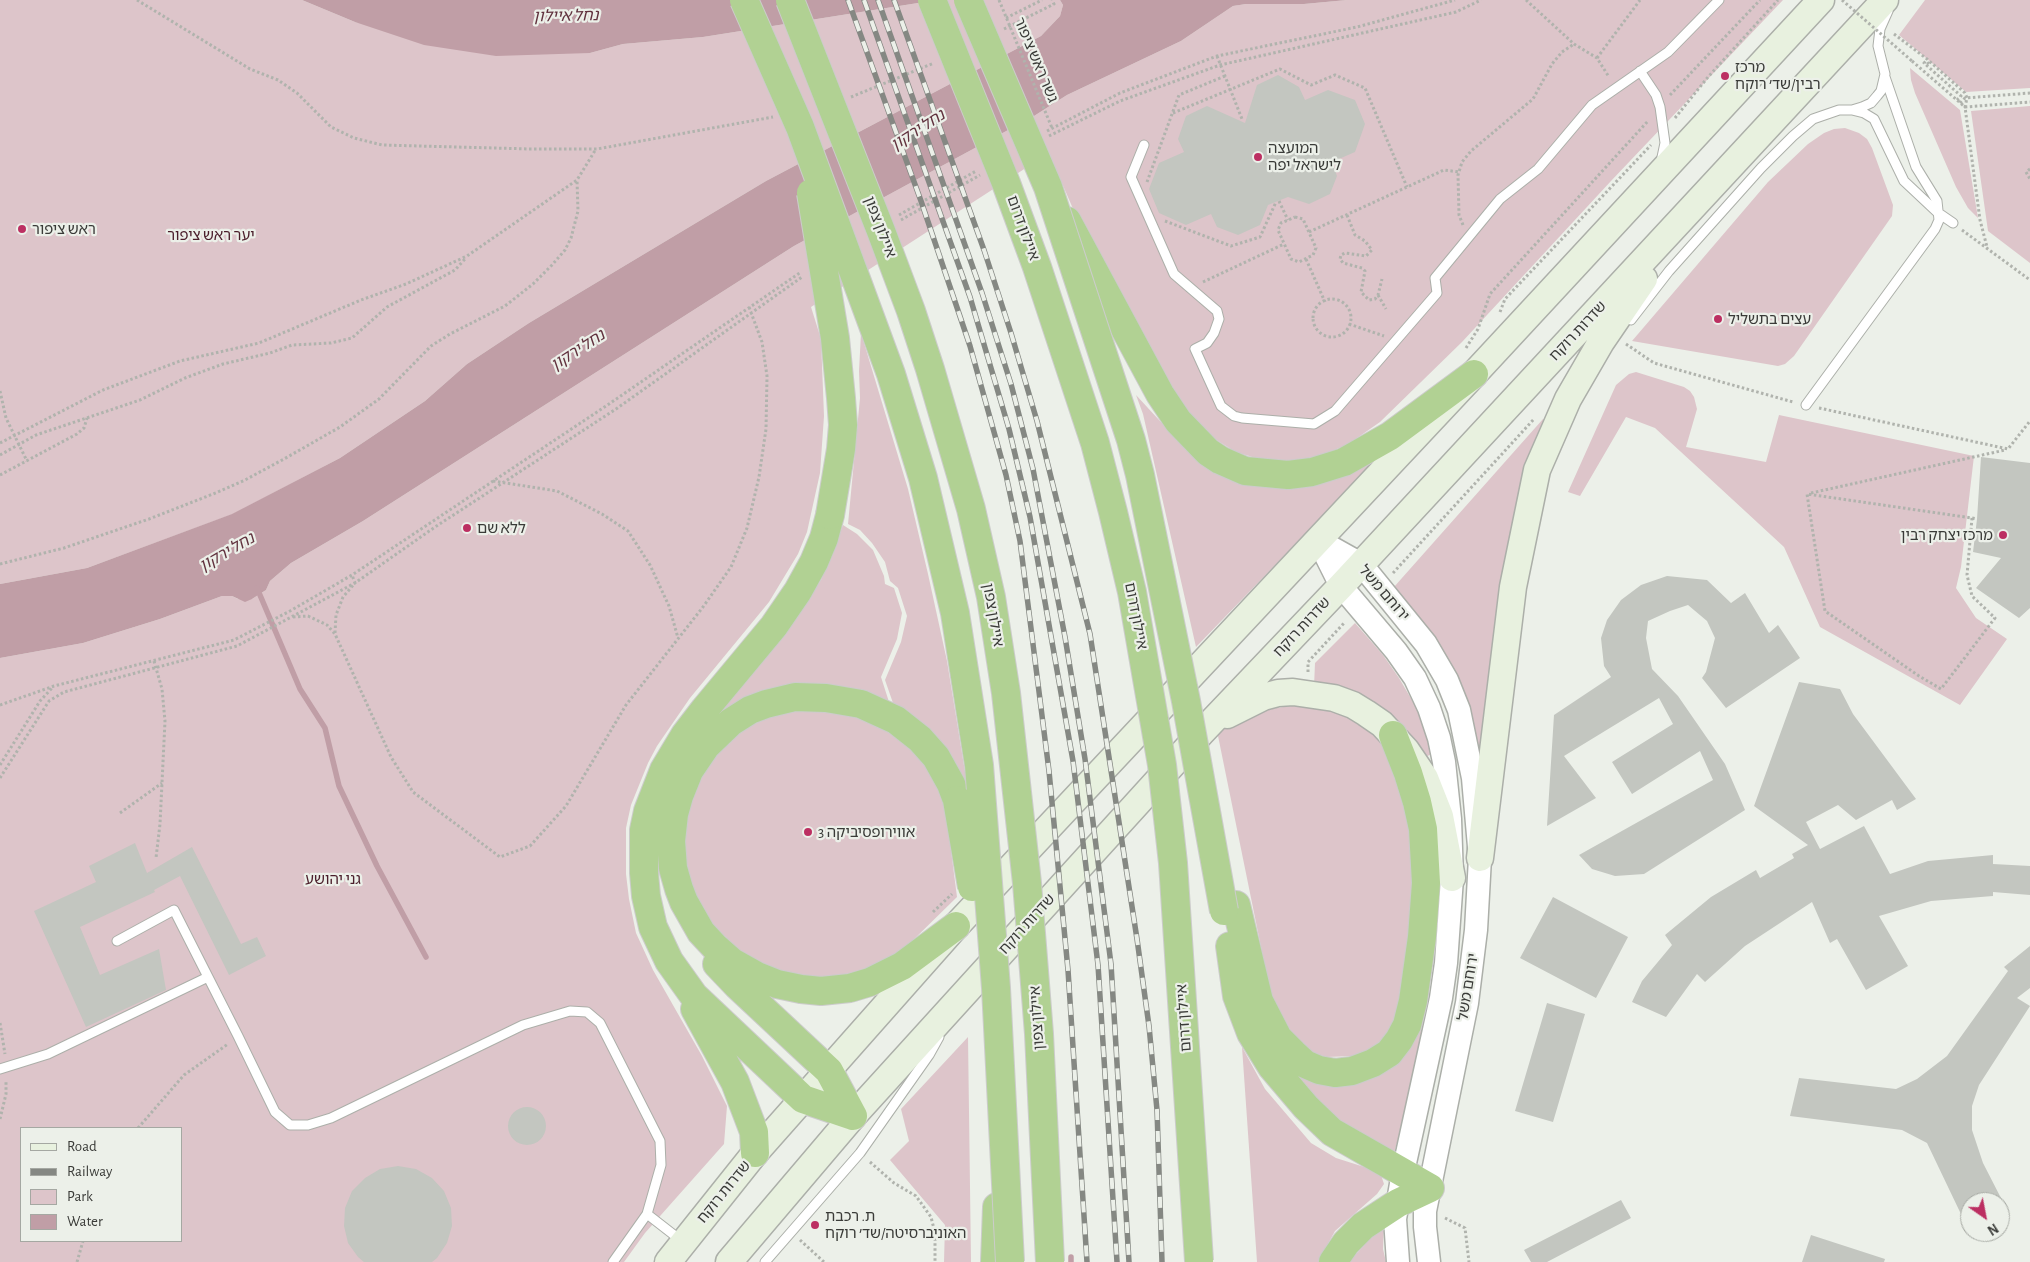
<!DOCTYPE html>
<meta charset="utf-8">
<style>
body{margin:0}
#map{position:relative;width:2030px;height:1262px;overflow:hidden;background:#ecf0e9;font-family:"Alegreya Sans",sans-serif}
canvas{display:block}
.legend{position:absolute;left:20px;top:1127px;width:162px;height:115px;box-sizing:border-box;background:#ecf0e9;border:1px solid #a5a8a2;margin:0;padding:6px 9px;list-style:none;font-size:15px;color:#3a3b38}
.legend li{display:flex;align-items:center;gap:10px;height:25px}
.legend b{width:25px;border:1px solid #a5a8a2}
.north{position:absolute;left:1960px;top:1192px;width:50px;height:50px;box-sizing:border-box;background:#ecf0e9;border:1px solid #a5a8a2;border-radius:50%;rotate:147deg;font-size:14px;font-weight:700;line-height:20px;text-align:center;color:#3a3b38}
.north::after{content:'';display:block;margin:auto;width:18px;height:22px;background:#bc2f62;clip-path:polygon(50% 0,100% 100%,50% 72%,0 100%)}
</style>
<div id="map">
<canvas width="2030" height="1262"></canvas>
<ul class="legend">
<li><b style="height:6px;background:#e8f1df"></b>Road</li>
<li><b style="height:6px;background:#858883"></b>Railway</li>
<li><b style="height:14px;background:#ddc5ca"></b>Park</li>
<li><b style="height:14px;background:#c09ea6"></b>Water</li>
</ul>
<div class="north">N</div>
</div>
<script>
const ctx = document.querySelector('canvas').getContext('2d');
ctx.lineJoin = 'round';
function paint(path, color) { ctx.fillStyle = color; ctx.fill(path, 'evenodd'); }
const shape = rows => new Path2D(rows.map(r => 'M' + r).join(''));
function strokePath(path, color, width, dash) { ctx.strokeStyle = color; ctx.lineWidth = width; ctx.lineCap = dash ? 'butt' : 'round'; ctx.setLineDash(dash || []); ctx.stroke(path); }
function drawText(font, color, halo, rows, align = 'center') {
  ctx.font = font + ' "Alegreya Sans","Noto Sans Hebrew",sans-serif'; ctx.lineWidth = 4.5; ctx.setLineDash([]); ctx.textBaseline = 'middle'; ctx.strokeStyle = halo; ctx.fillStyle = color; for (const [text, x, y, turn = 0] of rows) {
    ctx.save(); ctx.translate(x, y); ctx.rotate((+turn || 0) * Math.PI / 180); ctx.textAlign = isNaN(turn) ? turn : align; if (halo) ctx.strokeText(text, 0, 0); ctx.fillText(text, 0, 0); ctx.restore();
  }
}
paint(shape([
 [0,0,302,0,355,22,590,53,623,44,703,37,937,0,1060,0,1063,5,1060,16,1041,36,766,181,529,323,467,364,425,401,340,458,233,514,87,568,0,584],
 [1347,0,1783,0,1611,181,1462,342,1380,422,1347,445,1319,456,1288,462,1259,459,1236,452,1218,441,1196,424,1158,364,1083,232,1049,153,811,307,821,339,824,416,820,473,807,532,798,554,769,602,690,698,657,746,648,763,631,805,626,828,626,874,629,899,636,933,653,970,702,1056,727,1106,724,1144,645,1233,624,1262,0,1262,0,658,83,643,160,619,222,596,232,596,238,599,252,599,266,590,270,581,291,563,363,521,794,246,1034,116,1067,95,1181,41,1233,6,1246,4,1304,4],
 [21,1128,181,1128,181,1241,21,1241],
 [1925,0,2030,0,2030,88,1966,92,1899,35],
 [1910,68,1960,110,1978,218,1968,208,1956,187,1915,93,1911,80],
 [2030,106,2030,263,1988,231,1971,111],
 [1845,128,1859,133,1867,139,1872,148,1893,205,1892,216,1794,356,1785,364,1778,366,1632,341,1768,182,1808,144,1824,133,1834,129],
 [861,333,908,489,928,574,947,661,968,790,893,703,885,680,901,642,907,616,898,588,890,581,885,562,872,543,860,530,848,524,860,398,859,371],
 [1636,372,1684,387,1690,391,1694,397,1697,409,1686,447,1766,462,1779,415,1974,456,1961,567,1956,588,1976,618,2007,639,1960,705,1820,627,1784,547,1655,428,1626,417,1580,496,1568,492,1616,385,1629,374],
 [1136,395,1183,446,1212,470,1235,481,1267,487,1294,487,1392,444,1196,647,1143,414],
 [1543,419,1550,423,1487,768,1394,587],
 [843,525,857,534,873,550,884,576,885,584,894,588,902,613,897,639,881,677,889,702,727,712,724,703,804,605,821,580],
 [1355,623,1383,655,1399,678,1416,707,1434,753,1423,758,1314,687,1315,663],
 [1299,705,1321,707,1344,713,1364,723,1388,749,1408,811,1415,881,1399,1017,1381,1045,1354,1056,1326,1057,1309,1051,1282,1022,1272,1001,1217,731,1248,715,1276,708],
 [796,710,825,711,857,717,890,731,918,754,934,778,945,804,957,897,903,950,874,967,847,975,810,977,774,970,740,951,712,924,696,896,688,873,684,841,689,806,701,777,716,754,739,732,770,716],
 [1433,1000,1408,1104,1394,1153,1348,1127,1302,1091,1292,1062,1351,1083,1421,1001],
 [968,1037,971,1262,944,1262,945,1225,890,1160,909,1141,901,1109],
 [1242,1047,1265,1089,1311,1143,1336,1158,1380,1172,1384,1184,1377,1194,1335,1231,1318,1262,1257,1262],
 [1384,1223,1383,1249,1386,1262,1349,1262]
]), '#ddc5ca');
paint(shape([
 [302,0,937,0,703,37,623,44,590,53,496,56,424,45,355,22],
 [1060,0,1347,0,1304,4,1246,4,1233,6,1181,41,1067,95,1034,116,794,246,363,521,291,563,270,581,266,590,252,599,245,602,232,596,222,596,160,619,83,643,0,658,0,584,87,568,232,514,340,458,425,401,467,364,529,323,766,181,1041,36,1060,16,1063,5]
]), '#c09ea6');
strokePath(shape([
 [257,588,300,689,325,728,339,786,377,866,426,957],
 [1071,1257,1071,1262]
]), '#c09ea6', 5.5);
paint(shape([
 [1278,75,1299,87,1305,100,1328,90,1355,100,1365,124,1355,152,1332,162,1337,176,1330,194,1309,204,1288,197,1268,205,1260,225,1238,235,1217,227,1211,214,1186,225,1159,213,1149,189,1159,163,1184,152,1178,139,1186,116,1207,106,1245,123,1257,85],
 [1981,457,2030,463,2030,608,2019,618,1976,588,2001,558,1973,552,1977,519],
 [1667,576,1707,580,1731,603,1745,593,1769,633,1778,625,1800,658,1726,708,1702,678,1706,672,1715,638,1707,621,1688,605,1670,611,1648,621,1646,638,1652,669,1678,696,1725,764,1745,810,1644,874,1615,876,1592,869,1579,855,1713,780,1700,751,1632,794,1612,762,1673,724,1659,698,1564,756,1596,798,1547,826,1554,715,1611,677,1604,666,1601,638,1607,620,1621,600,1641,585],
 [1799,682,1840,689,1853,714,1916,799,1897,810,1892,800,1856,820,1838,805,1806,822,1820,849,1864,826,1890,874,1928,861,1993,855,1993,864,2030,866,2030,895,1993,892,1993,896,1931,901,1879,916,1908,966,1866,990,1837,939,1830,943,1812,902,1745,946,1705,982,1697,974,1666,1017,1632,1002,1642,981,1672,945,1665,935,1711,897,1756,870,1760,878,1794,858,1792,854,1808,845,1754,806],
 [135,843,147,873,192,847,241,944,257,937,266,956,229,975,180,876,154,890,155,892,80,927,100,975,159,949,166,990,86,1027,34,911,96,882,89,866],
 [1553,897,1628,937,1596,998,1520,958],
 [2030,946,2030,988,2017,998,2030,1006,1979,1085,1972,1106,1972,1130,1983,1163,2003,1202,1970,1202,1970,1233,1927,1143,1902,1130,1790,1116,1799,1078,1896,1089,1917,1079,1947,1056,2008,971,2004,967],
 [1547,1003,1585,1014,1553,1122,1515,1111],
 '508 1126a19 19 0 1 1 38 0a19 19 0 1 1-38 0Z',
 [398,1166,416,1169,432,1178,444,1191,451,1208,452,1226,447,1243,437,1258,432,1262,364,1262,358,1257,348,1243,344,1226,345,1208,352,1191,365,1178,380,1169],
 [1621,1200,1631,1218,1547,1262,1531,1262,1524,1250],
 [1811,1235,1885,1259,1884,1262,1802,1262]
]), '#c3c6c0');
const service = shape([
 [1640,71,1656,95,1660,107,1665,143,1661,162],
 [1852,110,1864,113,1874,119,1904,181,1937,212,1953,223],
 [1144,145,1131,177,1174,274,1217,311,1219,319,1214,333,1207,343,1195,349,1221,406,1234,416,1242,418,1314,424,1335,411,1437,293,1435,278,1500,199,1538,169,1592,105,1668,52,1719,0],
 [1631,320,1669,271,1761,168,1793,136,1813,119,1839,110,1852,110,1862,107,1871,103,1877,96,1881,91,1885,74,1878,46,1880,29,1888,11],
 [1806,405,1935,229,1939,220,1937,201,1916,167,1885,77],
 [117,941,174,910,238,1036,275,1112,290,1125,308,1125,331,1118,523,1025,570,1011,587,1012,600,1023,660,1141,661,1165,647,1214,613,1262],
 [0,1069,48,1054,208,977],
 [647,1214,683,1242],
 [765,1262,860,1153,929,1055,939,1037]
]);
const tertiary = shape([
 [1318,540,1361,564,1426,644,1447,680,1459,710,1473,778,1480,858,1476,930,1467,1003,1425,1211,1425,1227,1429,1262],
 [1318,540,1341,586,1396,651,1415,678,1429,708,1439,738,1444,762,1450,819,1452,878,1446,963,1441,998,1403,1172,1395,1219,1398,1262]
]);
const secondary = shape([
 [1227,715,1263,697,1278,693,1293,692,1334,698,1353,705,1366,713,1382,724,1406,750,1425,778,1440,816,1452,878],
 [1480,858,1513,587,1537,470,1568,399,1601,342,1644,279],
 [668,1262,755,1153,956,926,1474,374,1821,0],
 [729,1262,853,1116,1202,732,1341,586,1885,0]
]);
const motorway = shape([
 [1067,221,1160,394,1178,421,1208,452,1220,460,1245,471,1288,475,1312,472,1344,462,1390,436,1474,374],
 [830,515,824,538,814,562,798,591,774,626,705,709,685,735,664,770,648,811,644,830,644,873,646,896,653,927,669,961,694,996,803,1099,853,1116],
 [1236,905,1259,1001,1278,1038,1293,1053,1305,1064,1319,1070,1335,1073,1352,1071,1373,1063,1389,1053,1399,1040,1407,1025,1413,1001,1422,937,1426,883,1423,829,1417,802,1408,773,1393,735],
 [956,926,902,966,870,982,850,988,821,991,801,989,777,984,757,976,732,962,715,947,701,932,684,902,679,889,673,868,671,841,674,814,679,796,689,771,706,746,731,722,750,710,766,704,795,697,826,698,861,704,896,720,920,739,936,757,951,784,957,800],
 [1230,946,1237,996,1251,1033,1272,1067,1306,1107,1332,1132,1430,1188],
 [717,964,737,985,829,1071,853,1116],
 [695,1009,735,1082,754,1132,755,1153],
 [995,1262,997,1207],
 [1333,1262,1346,1243,1363,1226,1398,1203,1430,1188]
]);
strokePath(service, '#acafa9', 11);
strokePath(tertiary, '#acafa9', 25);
strokePath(secondary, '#acafa9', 29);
strokePath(motorway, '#cccccb', 30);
strokePath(shape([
 [137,0,250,69,278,80,297,93,331,127,354,138,382,145,531,149,597,149,773,117],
 [1526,0,1574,44,1597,58,1609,77],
 [1006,18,1042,0],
 [1004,29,1054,4,1052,0],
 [1894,34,1927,59,1965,93,1967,98,1965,107,1980,220,1987,247],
 [1217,56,1242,119],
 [1597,58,1640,0],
 [1912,61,1965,107,2030,102],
 [1929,64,1926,61,1924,63,1961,96,1957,100],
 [1670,95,1760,0],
 [851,97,934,63],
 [1960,103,1965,98,2030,93],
 [1173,113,1280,69,1311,85,1335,75,1365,88,1407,187],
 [1675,118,1708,77,1778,0],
 [1047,131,1120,93,1217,56,1357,27,1455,0],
 [1049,136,1120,101,1220,65,1456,12,1481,0],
 [2030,169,2026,172,2030,179],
 [1147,182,1179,95,1225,76],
 [1279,201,1288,220],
 [899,215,976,171],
 [1347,215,1355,235,1365,241,1372,250,1366,256,1345,253,1341,255,1340,259,1343,263,1362,268,1365,271,1361,292,1369,300,1375,299,1378,295,1382,279],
 [1295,217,1303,219,1316,248,1313,255,1299,262,1291,259,1278,230,1281,223,1295,217],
 [901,220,980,175],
 [1165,221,1231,246,1260,237,1276,202],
 [1463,225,1459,215,1458,175,1462,162,1471,151,1533,99,1552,64,1562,52,1574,44],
 [1962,230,2030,280],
 [1309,232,1444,170,1459,172],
 [1306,259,1325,302],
 [1203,282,1284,244],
 [1378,295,1386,309],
 '1313 318a19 19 0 1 1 38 0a19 19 0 1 1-38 0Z',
 [1500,312,1505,299,1651,145],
 [1349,324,1384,336],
 [1626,344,1654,363,1793,402],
 [1466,348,1478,329,1490,294,1648,121],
 [0,391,6,418,27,461],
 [1819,408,2008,449,2030,421],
 [0,443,103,390,180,361,259,343,361,300,406,284,467,256,577,180,596,149],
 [0,455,36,435,140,400,185,378,223,364,270,353,292,345,331,343,352,338,387,307,455,270,465,259],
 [0,475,77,434,84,428,87,418],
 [493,481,557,491,602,514,628,531,650,565,669,606,678,638],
 [1811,493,2005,450],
 [1972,518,1967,575,1972,596,1995,618,1941,689,1919,676,1825,611,1807,494,1972,518,1977,519],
 [0,564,64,548,149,519,213,494,245,480,284,459,340,427,379,399,431,346,450,334,505,306,533,284,552,265,565,250,571,238,578,211,577,180],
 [1393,573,1534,419],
 [293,617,308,616,327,625,335,634,391,757,413,792,500,857,530,846,566,806,626,705,703,607,731,567,747,528,759,477,766,429,767,376,762,342,749,307],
 [335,633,336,615,343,597,355,583,352,575],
 [154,661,162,689,165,721,160,824,156,858],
 [1308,672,1308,662,1345,622],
 [0,705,54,686,234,640,290,611,352,575,609,404,801,272],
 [0,765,40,701,53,687],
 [0,778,49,701,64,692,237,646,355,583,435,527,616,409,802,277],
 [120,813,162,783],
 [933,912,952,894],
 [0,1023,5,1054],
 [0,1119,6,1094,6,1080],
 [138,1128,184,1075,228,1044],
 [870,1162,894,1183,916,1196,931,1217,935,1233,935,1262],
 [1445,1218,1465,1228,1469,1262],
 [800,1240,824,1262],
 [77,1262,83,1241]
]), '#b0b3ad', 3, [2.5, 2.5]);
strokePath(service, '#fff', 9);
strokePath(tertiary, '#fff', 22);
strokePath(secondary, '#e8f1df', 26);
strokePath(motorway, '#b1d193', 28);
const rail = shape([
 [848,0,921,201,970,346,1006,475,1020,541,1049,771,1068,970,1087,1262],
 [864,0,970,297,1009,429,1030,517,1073,761,1098,965,1117,1262],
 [878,0,982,293,1011,384,1033,469,1065,637,1085,759,1111,964,1129,1262],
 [894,0,984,250,1011,333,1037,421,1090,634,1137,939,1149,1026,1157,1110,1162,1262]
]);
strokePath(rail, '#858883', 5.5);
strokePath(rail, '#ecf0e9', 4, [11]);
const motorwayBridge = shape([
 [744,0,800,127,891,374,923,478,955,613,979,765,996,988,1010,1262],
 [790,0,881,231,911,311,930,369,971,509,991,597,1006,693,1027,883,1039,1034,1050,1262],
 [932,0,1006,183,1037,267,1095,443,1113,512,1132,592,1162,765,1173,863,1199,1261],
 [968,0,1048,187,1131,440,1140,475,1186,701,1224,911],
 [811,193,835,338,841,398,843,425,841,449,830,515],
 [957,800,972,887]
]);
strokePath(motorwayBridge, '#cccccb', 30, []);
strokePath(shape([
 [999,0,1052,128],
 [1842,0,1912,61]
]), '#b0b3ad', 3, [2.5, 2.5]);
strokePath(motorwayBridge, '#b1d193', 28);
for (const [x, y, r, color] of [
 [1725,76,5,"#bc2f62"],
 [1258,157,5,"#bc2f62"],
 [22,229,5,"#bc2f62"],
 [1718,319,5,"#bc2f62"],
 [467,528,5,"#bc2f62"],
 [2003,535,5,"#bc2f62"],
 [808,832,5,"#bc2f62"],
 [815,1225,5,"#bc2f62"]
]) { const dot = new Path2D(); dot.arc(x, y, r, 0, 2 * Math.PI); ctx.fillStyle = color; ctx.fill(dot); strokePath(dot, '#ecf0e9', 2); }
drawText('15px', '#3a3b38', '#ecf0e9', [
 ["גשר ראש ציפור",1036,60,67],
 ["איילון צפון",880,227,69],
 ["איילון דרום",1023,228,70],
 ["שדרות רוקח",1578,331,-47],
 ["ירוחם משל",1384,593,49],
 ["איילון צפון",993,615,80],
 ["איילון דרום",1136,616,79],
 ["שדרות רוקח",1302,627,-47],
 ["שדרות רוקח",1027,924,-48],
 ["ירוחם משל",1468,987,-81],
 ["איילון צפון",1037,1018,-94],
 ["איילון דרום",1184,1018,-94],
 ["שדרות רוקח",724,1192,-51]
]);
drawText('15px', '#3a3b38', '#ecf0e9', [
 ["מרכז",1735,67],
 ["רבין/שד׳ רוקח",1735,84],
 ["המועצה",1268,148],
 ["לישראל יפה",1268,165],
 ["ראש ציפור",32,229],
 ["עצים בתשליל",1728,319],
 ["ללא שם",477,528],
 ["מרכז יצחק רבין",1993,535,"right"],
 ["אווירופסיביקה 3",818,832],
 ["ת. רכבת",825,1216],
 ["האוניברסיטה/שד׳ רוקח",825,1233]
], 'left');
drawText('15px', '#4b1e2b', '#ecf0e9', [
 ["יער ראש ציפור",211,235],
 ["גני יהושע",333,879]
]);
drawText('italic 16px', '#61323e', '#ecf0e9', [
 ["נחל איילון",566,16,-1],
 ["נחל ירקון",918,130,-33],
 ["נחל ירקון",578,350,-33],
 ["נחל ירקון",227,552,-30]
]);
</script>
